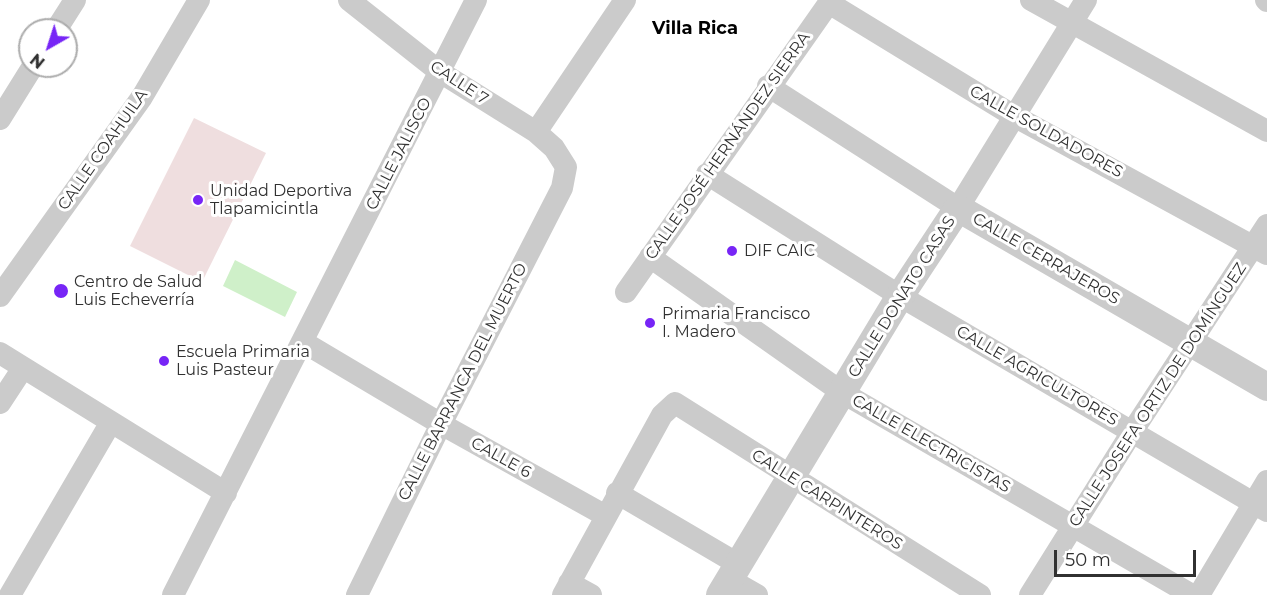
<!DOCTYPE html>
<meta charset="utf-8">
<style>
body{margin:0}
#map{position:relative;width:1267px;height:595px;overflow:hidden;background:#fff;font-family:Montserrat,sans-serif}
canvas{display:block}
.north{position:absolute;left:18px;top:18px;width:60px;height:60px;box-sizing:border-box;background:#fff;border:2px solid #adadad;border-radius:50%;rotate:219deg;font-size:16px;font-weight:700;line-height:24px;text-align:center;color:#313131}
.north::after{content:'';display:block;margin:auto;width:21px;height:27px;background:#7725f6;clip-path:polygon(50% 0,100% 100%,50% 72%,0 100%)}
.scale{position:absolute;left:1054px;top:550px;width:142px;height:27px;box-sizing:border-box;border:3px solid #313131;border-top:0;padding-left:8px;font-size:18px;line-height:21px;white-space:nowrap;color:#313131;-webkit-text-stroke:4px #fff;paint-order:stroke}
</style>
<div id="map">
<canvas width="1267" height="595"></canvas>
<div class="north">N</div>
<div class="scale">50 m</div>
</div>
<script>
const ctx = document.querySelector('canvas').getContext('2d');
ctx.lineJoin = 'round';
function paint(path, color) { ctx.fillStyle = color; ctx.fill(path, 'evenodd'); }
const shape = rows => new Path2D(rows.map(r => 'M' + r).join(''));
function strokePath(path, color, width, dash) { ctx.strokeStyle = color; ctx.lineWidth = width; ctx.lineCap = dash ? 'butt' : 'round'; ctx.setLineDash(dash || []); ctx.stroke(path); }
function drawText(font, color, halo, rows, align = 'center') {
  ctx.font = font + ' Montserrat,sans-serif'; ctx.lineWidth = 6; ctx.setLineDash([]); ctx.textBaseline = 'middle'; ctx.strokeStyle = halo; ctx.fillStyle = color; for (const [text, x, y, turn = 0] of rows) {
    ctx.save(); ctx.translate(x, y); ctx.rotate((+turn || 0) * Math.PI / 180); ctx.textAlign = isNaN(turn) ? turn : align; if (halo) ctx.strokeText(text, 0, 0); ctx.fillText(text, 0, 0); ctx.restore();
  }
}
paint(shape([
 [194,118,266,153,202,282,130,246]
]), '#efdedf');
paint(shape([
 [235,260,297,292,285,317,223,286]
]), '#cff0c9');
strokePath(shape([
 [349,0,440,72,536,132,554,148,566,167,562,188,441,424,357,595],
 [1031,0,1267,131],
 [1266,0,1267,1],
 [829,3,1014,116,1267,254],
 [56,30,75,0],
 [768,86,958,208,1086,0],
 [0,119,33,66],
 [536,132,625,0],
 [707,174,900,296,1267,511],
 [650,257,843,393,1192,595],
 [626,292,831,0],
 [0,296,142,97,199,0],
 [303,342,441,424,606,516],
 [0,353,226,493],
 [0,403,23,368],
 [617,493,738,564],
 [729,579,757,595],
 [569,583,591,595],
 [10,595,111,422],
 [173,595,476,0],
 [563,595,662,415,675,403,980,595],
 [1030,595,1132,432,1267,225],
 [1199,595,1267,481]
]), '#cbcbcb', 22);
strokePath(shape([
 [720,595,900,296,958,208,1267,387]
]), '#cbcbcb', 28);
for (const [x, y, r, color] of [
 [198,200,6,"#7725f6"],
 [732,251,6,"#7725f6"],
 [61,291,8,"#7725f6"],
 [650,323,6,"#7725f6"],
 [164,361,6,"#7725f6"]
]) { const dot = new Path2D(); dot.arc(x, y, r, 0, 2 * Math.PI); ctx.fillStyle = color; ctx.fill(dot); strokePath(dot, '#fff', 2); }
drawText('16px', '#313131', '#fff', [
 ["CALLE 7",459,83,33],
 ["CALLE SOLDADORES",1046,132,29],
 ["CALLE JOSÉ HERNÁNDEZ SIERRA",728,146,-55],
 ["CALLE COAHUILA",103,150,-55],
 ["CALLE JALISCO",399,154,-63],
 ["CALLE CERRAJEROS",1046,259,30],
 ["CALLE DONATO CASAS",902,297,-58],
 ["CALLE AGRICULTORES",1037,376,30],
 ["CALLE BARRANCA DEL MUERTO",463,382,-63],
 ["CALLE JOSEFA ORTIZ DE DOMÍNGUEZ",1158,395,-57],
 ["CALLE ELECTRICISTAS",931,444,30],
 ["CALLE 6",501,458,29],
 ["CALLE CARPINTEROS",827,500,32]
]);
drawText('16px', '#313131', '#fff', [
 ["Unidad Deportiva",210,191],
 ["Tlapamicintla",210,209],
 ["DIF CAIC",744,251],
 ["Centro de Salud",74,282],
 ["Luis Echeverría",74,300],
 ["Primaria Francisco",662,314],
 ["I. Madero",662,332],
 ["Escuela Primaria",176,352],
 ["Luis Pasteur",176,370]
], 'left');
drawText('bold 18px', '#000', '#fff', [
 ["Villa Rica",695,29]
]);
</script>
